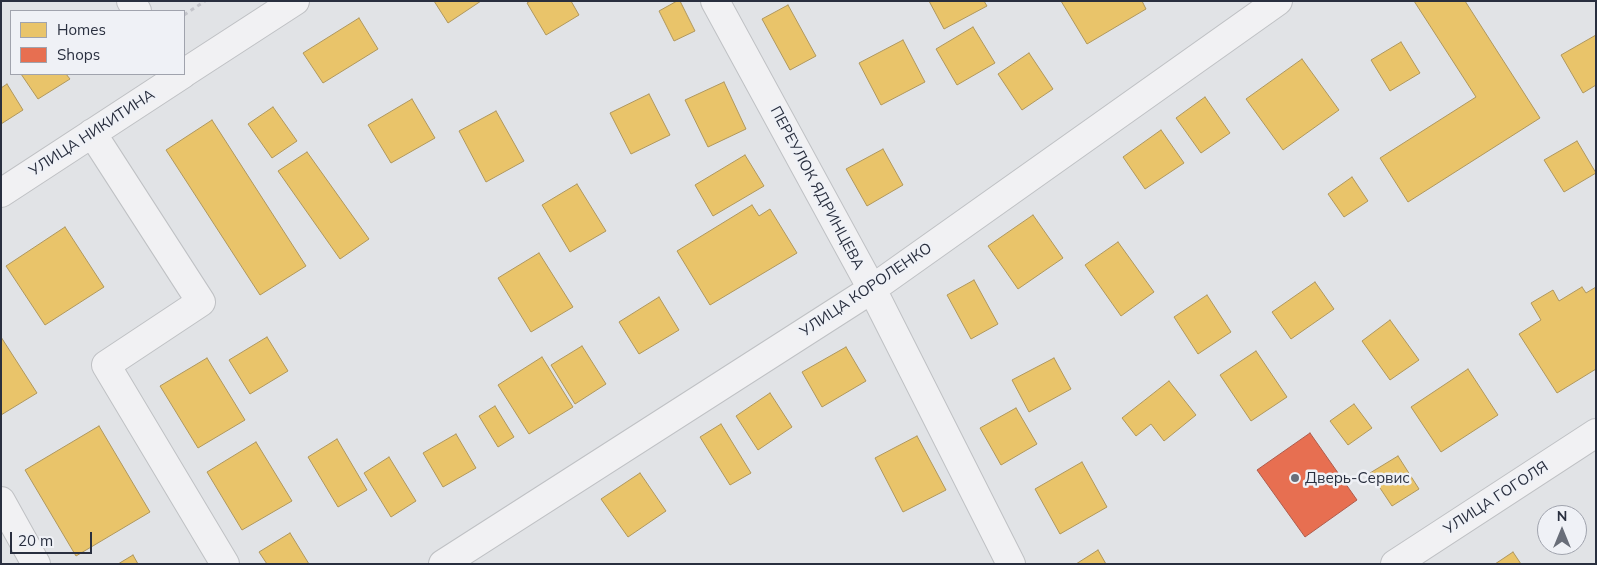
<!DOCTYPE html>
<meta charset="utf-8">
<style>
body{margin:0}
#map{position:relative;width:1597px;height:565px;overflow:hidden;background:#e1e3e6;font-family:Mulish,sans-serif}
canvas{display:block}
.frame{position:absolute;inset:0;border:2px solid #292f3f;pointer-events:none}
.legend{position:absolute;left:10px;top:10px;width:175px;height:65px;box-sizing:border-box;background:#eff1f6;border:1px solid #a0a3ad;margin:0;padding:6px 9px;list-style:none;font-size:15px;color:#292f3f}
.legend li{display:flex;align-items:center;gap:10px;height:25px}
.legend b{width:25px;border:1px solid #a0a3ad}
.north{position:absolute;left:1537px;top:505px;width:50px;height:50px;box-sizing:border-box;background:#eff1f6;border:1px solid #a0a3ad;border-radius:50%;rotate:0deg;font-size:14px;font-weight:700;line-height:20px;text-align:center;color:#292f3f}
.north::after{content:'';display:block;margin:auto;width:18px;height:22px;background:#696e79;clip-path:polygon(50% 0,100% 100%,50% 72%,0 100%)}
.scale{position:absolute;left:10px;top:532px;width:82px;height:22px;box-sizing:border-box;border:2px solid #292f3f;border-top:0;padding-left:6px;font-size:15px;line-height:18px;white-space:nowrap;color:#292f3f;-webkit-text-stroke:4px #eff1f6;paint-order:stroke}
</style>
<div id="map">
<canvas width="1597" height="565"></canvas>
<div class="frame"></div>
<ul class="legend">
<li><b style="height:14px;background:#e9c46a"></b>Homes</li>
<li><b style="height:14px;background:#e76f51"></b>Shops</li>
</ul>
<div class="north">N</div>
<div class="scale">20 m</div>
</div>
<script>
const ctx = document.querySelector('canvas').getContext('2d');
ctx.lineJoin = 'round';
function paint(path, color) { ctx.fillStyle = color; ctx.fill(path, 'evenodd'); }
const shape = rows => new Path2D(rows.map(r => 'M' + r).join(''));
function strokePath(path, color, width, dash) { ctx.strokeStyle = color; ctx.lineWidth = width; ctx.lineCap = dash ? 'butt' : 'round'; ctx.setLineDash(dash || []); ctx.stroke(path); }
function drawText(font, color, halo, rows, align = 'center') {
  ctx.font = font + ' Mulish,sans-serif'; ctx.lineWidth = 5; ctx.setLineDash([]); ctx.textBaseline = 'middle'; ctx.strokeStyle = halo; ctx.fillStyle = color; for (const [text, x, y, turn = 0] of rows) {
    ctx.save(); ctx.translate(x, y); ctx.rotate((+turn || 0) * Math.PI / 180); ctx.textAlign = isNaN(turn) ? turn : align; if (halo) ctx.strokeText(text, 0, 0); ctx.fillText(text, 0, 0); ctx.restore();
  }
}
const homes = shape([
 [434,1,481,1,448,23,434,1],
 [530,1,571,1,579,15,546,35,527,3,530,1],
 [677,1,680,1,695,31,674,41,659,11,677,1],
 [929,1,984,1,987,6,944,29,929,1],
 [1061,1,1142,1,1146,9,1087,44,1061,1],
 [1414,1,1465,1,1540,118,1408,202,1380,158,1476,97,1414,1],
 [788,5,816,56,790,70,762,19,788,5],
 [359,18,378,49,323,83,303,53,359,18],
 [973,27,995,63,957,85,936,49,973,27],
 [1596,35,1596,85,1583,93,1561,55,1596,35],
 [903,40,925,82,881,105,859,63,903,40],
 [1401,42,1420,73,1390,91,1371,60,1401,42],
 [1029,53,1053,89,1022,110,998,74,1029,53],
 [1302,59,1339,110,1283,150,1246,99,1302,59],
 [21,74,66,74,70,79,38,99,21,74],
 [724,82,746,129,708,147,685,100,724,82],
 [7,84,23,110,1,124,1,88,7,84],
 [649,94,670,135,631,154,610,113,649,94],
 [1205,97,1230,133,1201,153,1176,118,1205,97],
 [412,99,435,138,391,163,368,125,412,99],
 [273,107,297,141,272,158,248,124,273,107],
 [496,111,524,161,486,182,459,131,496,111],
 [212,120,306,266,260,295,166,150,212,120],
 [1161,130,1184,163,1145,189,1123,157,1161,130],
 [1577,141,1596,173,1564,192,1544,160,1577,141],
 [883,149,903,185,867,206,846,169,883,149],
 [307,152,369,239,340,259,278,171,307,152],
 [745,155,764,186,713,216,695,185,745,155],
 [1352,177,1368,201,1344,217,1328,194,1352,177],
 [577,184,606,231,570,252,542,205,577,184],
 [752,205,759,216,770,209,797,253,710,305,677,251,752,205],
 [1033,215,1063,258,1018,289,988,246,1033,215],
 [65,227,104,287,45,325,6,266,65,227],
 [1118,242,1154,292,1121,316,1085,265,1118,242],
 [539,253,573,307,531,332,498,278,539,253],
 [974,280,998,324,971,339,947,295,974,280],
 [1315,282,1334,309,1291,339,1272,312,1315,282],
 [1582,287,1586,293,1596,287,1596,369,1557,393,1519,334,1541,320,1531,303,1553,290,1559,301,1582,287],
 [1207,295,1231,332,1198,354,1174,317,1207,295],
 [659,297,679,330,639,354,619,322,659,297],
 [1390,320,1419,360,1390,380,1362,341,1390,320],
 [1,337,37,393,1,415,1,337],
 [267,337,288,371,250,394,229,360,267,337],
 [582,346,606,384,575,404,551,365,582,346],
 [846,347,866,381,822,407,802,372,846,347],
 [1256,351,1287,397,1251,421,1220,375,1256,351],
 [542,357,573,407,529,434,498,385,542,357],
 [207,358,245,420,198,448,160,386,207,358],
 [1054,358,1071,389,1029,412,1012,380,1054,358],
 [1468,369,1498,415,1441,452,1411,407,1468,369],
 [1169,381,1196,415,1164,441,1151,424,1136,436,1122,418,1169,381],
 [770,393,792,427,758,450,736,416,770,393],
 [1354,404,1372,428,1348,445,1330,421,1354,404],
 [495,406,514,437,498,447,479,416,495,406],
 [1016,408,1037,444,1001,465,980,428,1016,408],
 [721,424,751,473,730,485,700,437,721,424],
 [99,426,150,512,76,556,25,470,99,426],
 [456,434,476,468,443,487,423,453,456,434],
 [917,436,946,490,903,512,875,458,917,436],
 [337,439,367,490,338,507,308,457,337,439],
 [256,442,292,501,242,530,207,472,256,442],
 [1398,456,1419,489,1392,506,1370,473,1398,456],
 [389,457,416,501,391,517,364,473,389,457],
 [1082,462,1107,507,1060,534,1035,489,1082,462],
 [640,473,666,511,628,537,601,499,640,473],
 [290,533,309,564,267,564,259,552,290,533],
 [1098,550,1106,564,1076,564,1098,550],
 [1513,552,1521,564,1495,564,1513,552],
 [133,555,138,564,118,564,133,555]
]);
paint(homes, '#e9c46a');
strokePath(homes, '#af975d', 1);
const shops = shape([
 [1310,433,1357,500,1305,537,1257,470,1310,433]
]);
paint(shops, '#e76f51');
strokePath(shops, '#ae5c4c', 1);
const minor = shape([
 [131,1,137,11],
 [715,1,872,289,1011,564],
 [184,73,295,1],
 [92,133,201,302,106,365,225,564],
 [1,193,183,74],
 [1,501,36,564],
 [443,564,872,289,1278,1],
 [1395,564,1596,433]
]);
strokePath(minor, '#bfc1c4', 30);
strokePath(shape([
 [184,15,205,1]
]), '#c3c4ca', 3, [4, 4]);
strokePath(minor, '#f1f1f3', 28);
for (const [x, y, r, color] of [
 [1295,478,5,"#696e79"]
]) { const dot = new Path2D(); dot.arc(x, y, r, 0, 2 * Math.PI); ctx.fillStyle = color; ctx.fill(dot); strokePath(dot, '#eff1f6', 2); }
drawText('15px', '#292f3f', '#eff1f6', [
 ["УЛИЦА НИКИТИНА",92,133,-33],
 ["ПЕРЕУЛОК ЯДРИНЦЕВА",817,188,62],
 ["УЛИЦА КОРОЛЕНКО",866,290,-34],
 ["УЛИЦА ГОГОЛЯ",1496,498,-33]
]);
drawText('15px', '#292f3f', '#eff1f6', [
 ["Дверь-Сервис",1305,478]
], 'left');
</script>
